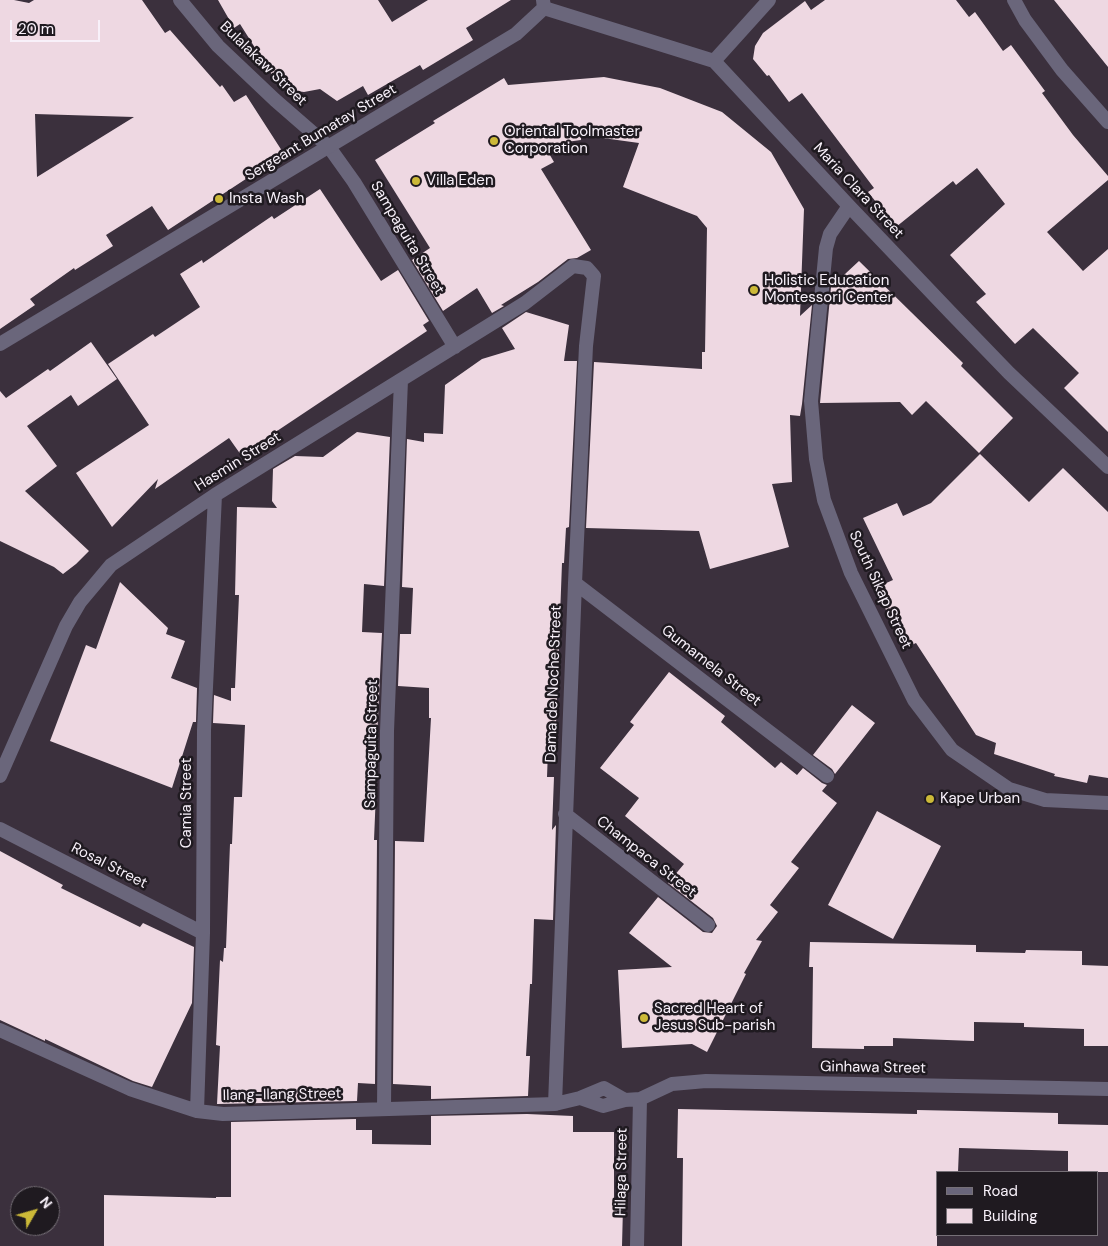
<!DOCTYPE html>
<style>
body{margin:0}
#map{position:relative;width:1108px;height:1246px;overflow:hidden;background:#3b303d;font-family:"DM Sans",sans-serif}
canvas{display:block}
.legend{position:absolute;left:936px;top:1171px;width:162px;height:65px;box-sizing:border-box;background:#1f1a20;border:1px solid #767077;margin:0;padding:6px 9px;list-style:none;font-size:15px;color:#f8f1fa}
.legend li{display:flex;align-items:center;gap:10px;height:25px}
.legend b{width:25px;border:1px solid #767077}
.north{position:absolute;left:10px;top:1186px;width:50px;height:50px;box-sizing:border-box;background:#1f1a20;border:1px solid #767077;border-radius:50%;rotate:52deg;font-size:14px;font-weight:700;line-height:20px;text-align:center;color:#f8f1fa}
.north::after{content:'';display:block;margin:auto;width:18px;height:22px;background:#ccb938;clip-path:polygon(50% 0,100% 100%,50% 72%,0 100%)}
.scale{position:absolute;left:10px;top:20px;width:90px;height:22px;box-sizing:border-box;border:2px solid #f8f1fa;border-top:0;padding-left:6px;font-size:15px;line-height:18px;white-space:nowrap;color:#f8f1fa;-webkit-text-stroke:4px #1f1a20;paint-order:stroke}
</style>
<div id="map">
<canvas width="1108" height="1246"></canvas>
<ul class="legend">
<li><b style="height:6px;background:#6a667b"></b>Road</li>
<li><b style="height:14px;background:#eed8e2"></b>Building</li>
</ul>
<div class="north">N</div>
<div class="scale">20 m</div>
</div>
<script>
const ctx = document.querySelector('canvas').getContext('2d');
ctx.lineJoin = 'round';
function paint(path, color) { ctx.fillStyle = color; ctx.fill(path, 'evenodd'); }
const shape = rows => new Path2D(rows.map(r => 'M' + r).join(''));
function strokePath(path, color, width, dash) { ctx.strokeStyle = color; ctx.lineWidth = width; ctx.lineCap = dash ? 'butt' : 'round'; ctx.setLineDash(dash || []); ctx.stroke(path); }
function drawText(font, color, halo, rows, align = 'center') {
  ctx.font = font + ' "DM Sans",sans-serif'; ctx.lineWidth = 5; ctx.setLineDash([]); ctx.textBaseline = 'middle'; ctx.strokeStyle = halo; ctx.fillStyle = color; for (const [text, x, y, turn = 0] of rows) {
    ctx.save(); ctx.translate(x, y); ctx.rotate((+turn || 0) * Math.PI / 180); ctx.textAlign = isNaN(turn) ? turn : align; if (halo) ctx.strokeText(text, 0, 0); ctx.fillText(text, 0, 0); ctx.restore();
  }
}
paint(shape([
 [0,0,14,0,29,3,34,0,142,0,165,33,170,30,220,87,222,85,234,102,246,95,284,154,168,230,152,206,106,235,113,246,75,270,74,268,30,299,35,305,0,329],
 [35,114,134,117,37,177],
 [218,0,378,0,392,22,428,0,511,0,466,28,473,40,423,70,420,65,368,95,363,86,337,101,320,89,304,92,281,89,240,24,234,28],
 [825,0,956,0,969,17,975,12,1003,51,1011,45,1045,91,1042,93,1073,135,1108,176,1108,180,1047,232,1083,271,1108,249,1108,432,1064,388,1079,373,1033,328,1015,344,976,302,986,294,950,255,1005,204,977,168,956,185,953,181,896,227,868,192,874,188,802,93,789,102,769,75,767,76,753,59,755,46,763,33,805,1,811,10],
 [1054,0,1108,0,1108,67],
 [604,77,660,88,722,112,771,152,804,209,800,316,812,305,802,404,800,416,790,415,792,482,772,484,789,547,710,569,699,531,586,528,594,362,702,369,702,352,705,352,707,228,697,216,623,187,639,143,581,135,581,140,544,145,554,162,541,169,591,250,577,258,568,259,538,282,501,305,504,306,492,313,477,288,443,311,412,260,430,248,375,160,435,123,433,121,504,78,508,85],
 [320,189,381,281,398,270,429,321,423,325,427,331,241,455,229,438,155,489,158,479,112,527,76,473,149,425,108,364,153,334,155,337,200,307,180,274,202,260,203,263,272,216,274,219],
 [859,261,963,363,961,366,1013,418,979,453,926,401,912,415,900,402,820,403,831,287],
 [526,312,569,325,564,361,577,361,569,527,566,528,564,563,562,563,556,725,549,724,547,777,554,777,552,830,556,825,553,920,534,919,532,984,530,984,526,1056,530,1056,528,1096,431,1099,431,1086,393,1084,395,841,424,842,431,718,429,718,429,688,398,686,400,634,411,634,413,588,402,587,407,439,424,442,424,433,443,434,445,385,482,359,515,349,502,328],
 [91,342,117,379,78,406,71,395,27,426,57,466,25,491,89,551,76,564,63,574,54,567,0,541,0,391,6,398,48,369,50,371],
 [357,432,390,437,384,586,364,584,362,632,382,633,377,739,378,739,378,744,374,840,377,840,375,1084,358,1083,357,1101,217,1104,220,1046,216,1045,220,960,223,962,224,948,226,948,230,844,232,844,234,797,242,797,245,725,213,723,214,695,231,701,231,688,235,688,239,595,235,595,237,507,277,508,272,501,273,469,295,456,323,457],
 [980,454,1029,502,1063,468,1108,512,1108,778,1089,775,1087,783,1054,776,1055,774,994,754,996,743,976,735,916,643,905,648,875,588,893,580,863,518,897,503,903,516,931,503],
 [120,582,168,628,166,634,185,641,171,678,197,688,196,722,193,722,172,788,50,741,86,645,96,649],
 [669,672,725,716,721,722,775,768,781,762,797,775,803,768,822,783,827,785,822,791,837,803,791,862,799,868,770,905,778,912,756,940,762,941,744,973,746,974,707,1052,692,1044,622,1048,618,970,672,967,629,933,658,897,703,932,712,933,717,926,713,918,668,883,684,864,625,816,639,798,600,768,634,725,630,722],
 [852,705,875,723,835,774,832,769,813,755],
 [877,811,941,846,893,939,828,905],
 [0,851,63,885,61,888,140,927,143,923,194,947,192,1003,152,1087,133,1081,45,1039,45,1041,0,1020],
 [810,942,976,945,976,952,1025,953,1026,950,1082,951,1082,965,1108,966,1108,1046,1084,1046,1084,1029,1024,1027,1024,1023,974,1022,974,1041,893,1038,893,1046,864,1046,864,1049,812,1048,813,967,809,967],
 [678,1109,917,1114,917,1110,1058,1113,1058,1124,1108,1125,1108,1172,1068,1172,1068,1151,959,1148,958,1172,937,1172,937,1246,682,1246,683,1158,677,1158],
 [527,1114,573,1116,573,1132,614,1132,614,1207,623,1207,622,1246,104,1246,104,1195,216,1198,216,1197,231,1197,231,1122,356,1119,356,1130,372,1130,372,1144,431,1145,431,1116]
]), '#eed8e2');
strokePath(shape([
 [180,0,218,46,275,100,329,147,354,182,455,347],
 [1014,0,1025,20,1062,70,1108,122],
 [544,8,714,61,849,206,951,313,1009,373,1108,467],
 [714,61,769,0],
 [849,206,830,234,826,248,811,401,816,459,824,500,851,573,914,700,952,750,1009,789,1045,800,1108,803],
 [575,583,827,776],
 [0,776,66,626,80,602,111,565,215,495,525,303,573,266,587,268,594,276,586,346,575,583,555,1104],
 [565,814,708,925],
 [0,829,203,933],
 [0,1030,130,1089,197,1111,223,1114,555,1104,580,1098,604,1088,625,1100],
 [580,1098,603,1106,625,1100,640,1099,672,1084,706,1081,1108,1089],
 [384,1109,387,731,401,380],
 [197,1111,203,933,204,730,215,495],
 [637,1246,640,1099]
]), '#6a667b', 14);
strokePath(shape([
 [0,344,516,34,544,8,543,0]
]), '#6a667b', 14);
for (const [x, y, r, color] of [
 [494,141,5,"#ccb938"],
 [416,181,5,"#ccb938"],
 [219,199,5,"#ccb938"],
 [754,290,5,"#ccb938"],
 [930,799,5,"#ccb938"],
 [644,1018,5,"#ccb938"]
]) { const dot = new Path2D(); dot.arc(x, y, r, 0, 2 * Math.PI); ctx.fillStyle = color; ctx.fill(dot); strokePath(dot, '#1f1a20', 2); }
drawText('15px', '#f8f1fa', '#1f1a20', [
 ["Bulalakaw Street",263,64,44],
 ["Sergeant Bumatay Street",321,133,-31],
 ["Maria Clara Street",858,191,47],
 ["Sampaguita Street",407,238,59],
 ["Hasmin Street",238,462,-32],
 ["South Sikap Street",880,590,65],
 ["Gumamela Street",711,666,38],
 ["Dama de Noche Street",554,684,-88],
 ["Sampaguita Street",372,744,-89],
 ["Camia Street",187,803,-90],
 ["Champaca Street",646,857,38],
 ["Rosal Street",109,866,27],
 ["Ginhawa Street",873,1068,1],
 ["Ilang-Ilang Street",282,1095,-1],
 ["Hilaga Street",622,1172,-89]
]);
drawText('15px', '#f8f1fa', '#1f1a20', [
 ["Oriental Toolmaster",504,132],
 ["Corporation",504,149],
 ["Villa Eden",426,181],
 ["Insta Wash",229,199],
 ["Holistic Education",764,281],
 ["Montessori Center",764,298],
 ["Kape Urban",940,799],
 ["Sacred Heart of",654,1009],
 ["Jesus Sub-parish",654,1026]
], 'left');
</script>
